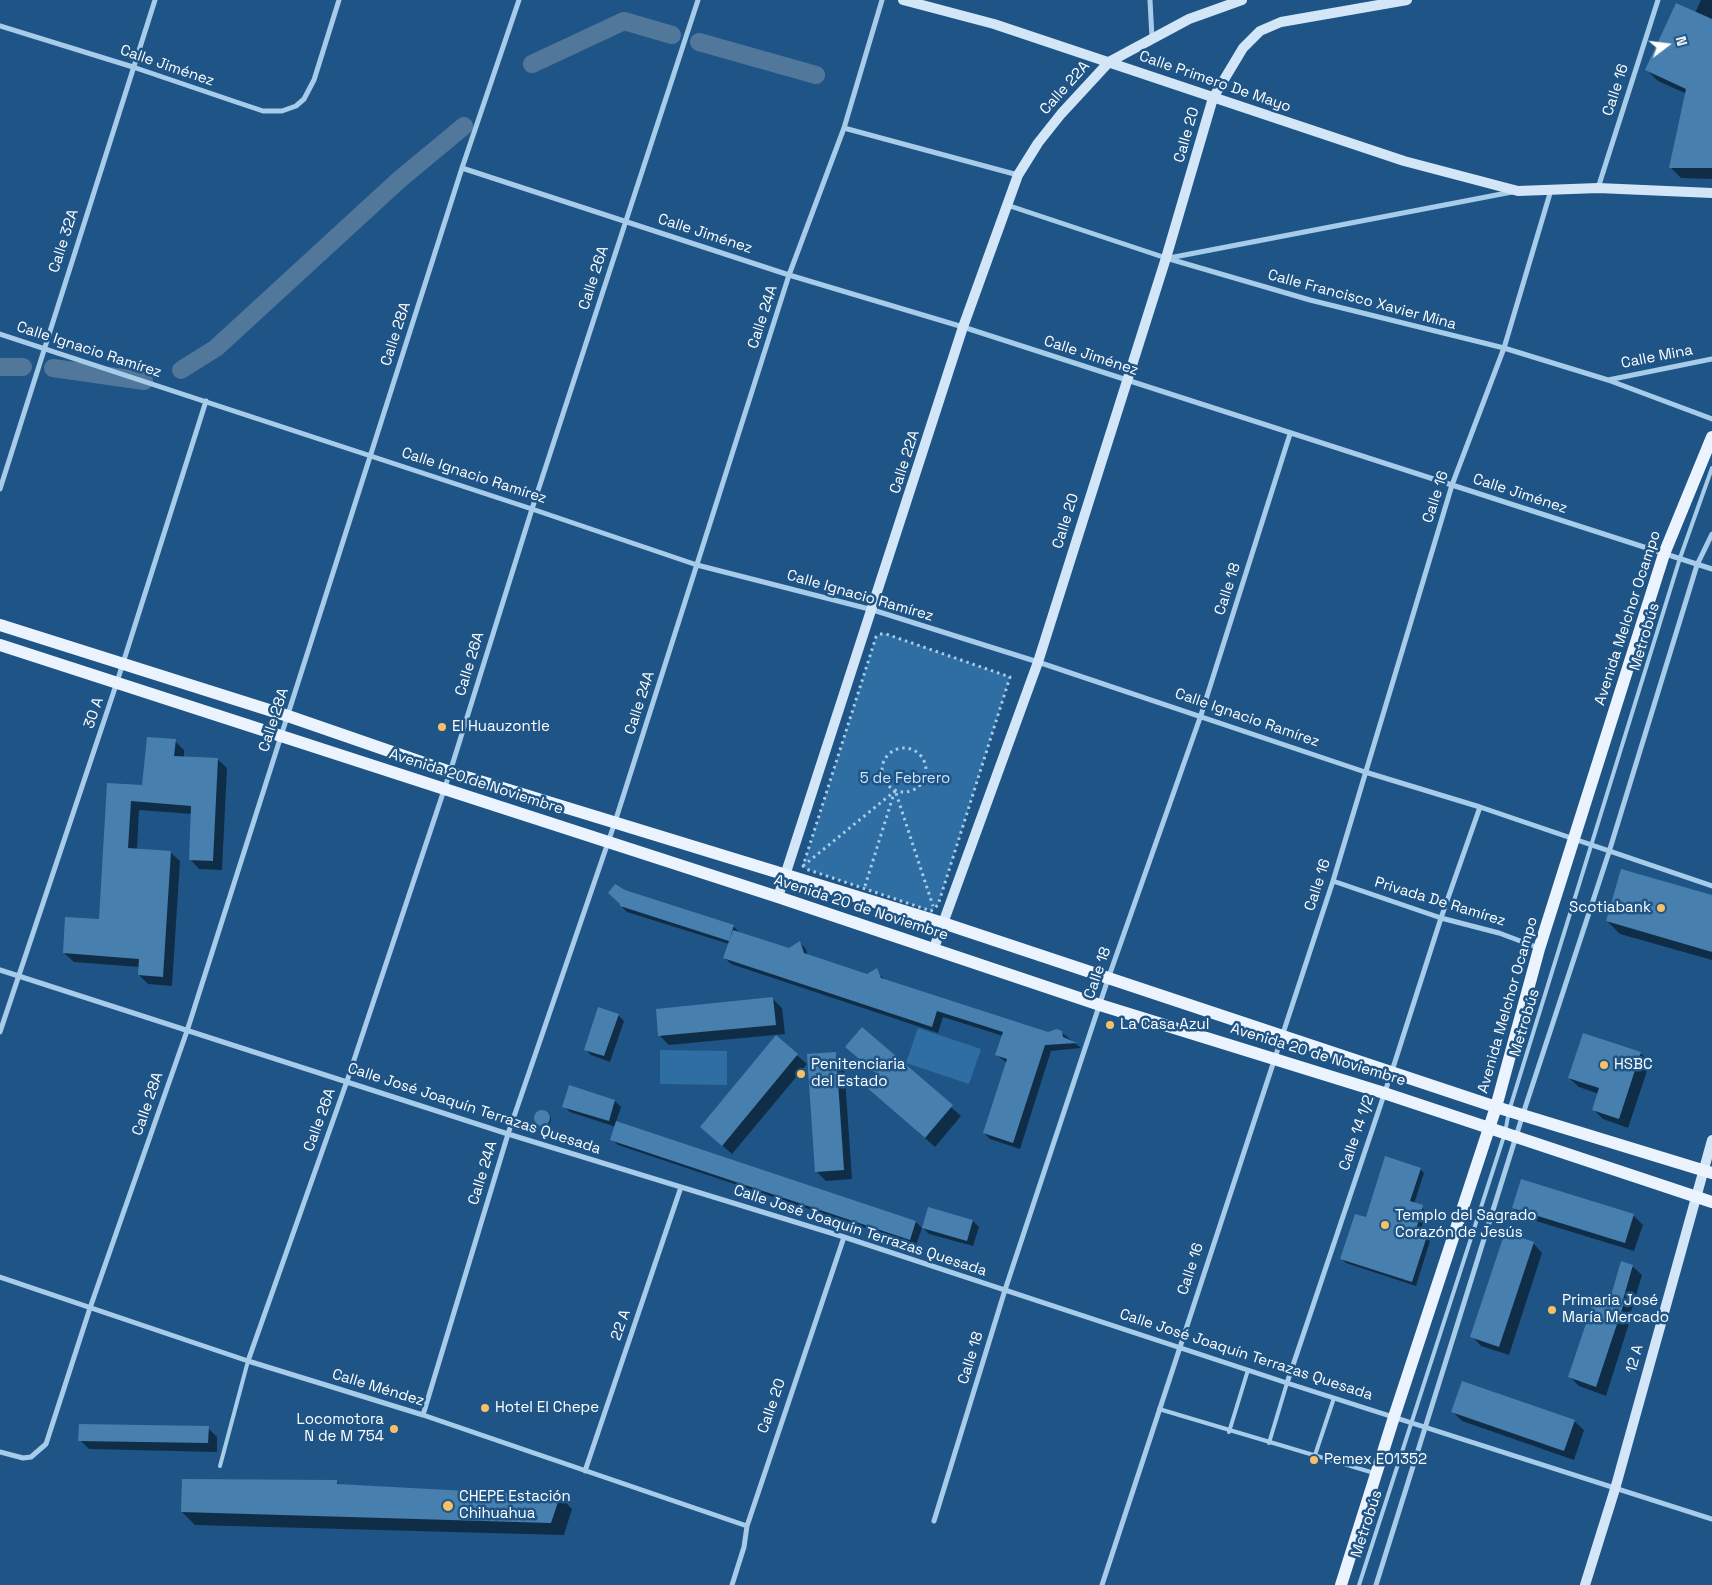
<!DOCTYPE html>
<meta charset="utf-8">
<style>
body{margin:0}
#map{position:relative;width:1712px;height:1585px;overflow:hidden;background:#1f5586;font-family:"Space Grotesk",sans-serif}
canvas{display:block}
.north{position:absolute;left:1642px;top:20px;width:50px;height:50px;-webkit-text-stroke:4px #1f5586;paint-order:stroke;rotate:75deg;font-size:14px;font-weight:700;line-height:20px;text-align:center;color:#fff}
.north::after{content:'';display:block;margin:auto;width:18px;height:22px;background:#fff;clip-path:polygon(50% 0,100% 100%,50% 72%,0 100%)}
</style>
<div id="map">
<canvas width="1712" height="1585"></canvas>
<div class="north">N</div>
</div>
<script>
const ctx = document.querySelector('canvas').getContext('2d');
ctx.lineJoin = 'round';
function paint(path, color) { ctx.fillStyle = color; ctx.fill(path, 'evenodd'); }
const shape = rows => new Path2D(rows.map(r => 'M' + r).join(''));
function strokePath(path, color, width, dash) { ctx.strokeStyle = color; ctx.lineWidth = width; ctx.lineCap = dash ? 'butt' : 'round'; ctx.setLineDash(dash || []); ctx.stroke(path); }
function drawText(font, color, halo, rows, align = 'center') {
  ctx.font = font + ' "Space Grotesk",sans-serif'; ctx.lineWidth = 5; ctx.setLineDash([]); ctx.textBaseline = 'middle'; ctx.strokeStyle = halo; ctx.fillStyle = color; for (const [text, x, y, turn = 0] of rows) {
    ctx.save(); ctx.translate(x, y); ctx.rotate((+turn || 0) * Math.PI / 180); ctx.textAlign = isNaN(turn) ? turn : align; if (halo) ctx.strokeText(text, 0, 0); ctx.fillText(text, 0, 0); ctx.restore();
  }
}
paint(shape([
 [880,634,886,634,1010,677,938,905,931,911,806,869,803,866,876,637],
 [918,1028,981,1049,969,1084,906,1063],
 [660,1050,727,1051,727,1085,660,1084]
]), '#2f6ea2');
paint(shape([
 [1701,0,1712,0,1712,179,1681,178,1670,167,1687,94,1658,81,1647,70,1695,13],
 [175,741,184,750,184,758,217,759,227,768,222,870,199,869,190,859,192,814,139,810,137,850,170,852,180,861,172,986,148,984,139,975,139,967,74,962,64,953,100,920,108,784,144,786],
 [624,891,733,926,739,932,789,950,800,943,806,949,808,956,868,975,876,970,885,981,1048,1034,1061,1032,1081,1048,1051,1051,1020,1149,990,1139,984,1133,1007,1063,997,1055,1003,1036,943,1017,938,1033,731,964,725,958,729,944,627,912,621,906],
 [1712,897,1712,960,1620,934,1607,921],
 [773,999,782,1008,785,1034,669,1045,660,1036],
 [618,1015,624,1021,610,1062,591,1055,585,1049],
 [862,1029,961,1116,935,1147,866,1086,877,1074],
 [776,1037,807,1064,732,1154,711,1136],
 [1640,1053,1650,1062,1628,1128,1603,1119,1594,1110,1599,1094,1579,1087,1569,1078],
 [835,1054,844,1063,852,1179,826,1181,816,1171],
 [615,1101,621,1107,616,1122,916,1222,922,1228,916,1245,618,1145,612,1139,616,1127,570,1112,564,1106],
 '537 1119a7 7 0 1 1 14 0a7 7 0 1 1-14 0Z',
 [1420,1169,1424,1173,1414,1204,1427,1211,1419,1235,1430,1241,1416,1286,1346,1263,1341,1258,1367,1219],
 [1514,1208,1633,1215,1643,1225,1634,1251,1523,1217],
 [929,1209,973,1221,979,1227,973,1246,929,1234,923,1228],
 [1533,1243,1542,1253,1509,1355,1481,1346,1472,1336],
 [1632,1266,1642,1275,1631,1312,1632,1314,1606,1396,1579,1386,1570,1377,1610,1300],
 [1453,1412,1574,1421,1584,1430,1574,1460,1462,1421],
 [208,1428,217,1437,217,1452,89,1449,80,1440],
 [336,1481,340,1485,560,1497,572,1509,564,1535,195,1525,182,1512]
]), '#0007');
strokePath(shape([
 [699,42,816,75],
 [532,64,624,21,672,35],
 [0,367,23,367],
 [53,368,144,381],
 [181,370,216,348,399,180,464,126]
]), '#51779b', 18);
paint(shape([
 [1676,3,1712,19,1712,168,1669,168,1686,89,1645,70],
 [147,737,176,739,174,756,218,758,213,861,189,860,191,806,131,801,128,848,171,851,163,977,138,975,139,959,63,953,65,917,99,919,107,783,142,785],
 [1621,869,1712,895,1712,952,1606,921],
 [615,884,625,890,734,925,729,941,620,906,620,904,608,893],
 [733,930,789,948,800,941,804,953,867,974,877,968,881,978,1048,1032,1057,1029,1062,1031,1063,1037,1077,1043,1045,1045,1013,1143,983,1133,1007,1059,995,1055,1003,1032,937,1011,932,1027,723,958],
 [773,997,776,1025,658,1036,656,1009],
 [598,1007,619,1014,604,1056,584,1050],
 [862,1027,953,1105,925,1138,865,1086,876,1073,845,1047],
 [1583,1033,1641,1052,1619,1119,1592,1110,1599,1088,1568,1078],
 [776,1035,798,1054,722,1146,700,1127],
 [836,1052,844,1170,815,1172,807,1054],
 [569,1085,615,1100,609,1121,562,1107],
 '534 1118a8 8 0 1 1 16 0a8 8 0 1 1-16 0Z',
 [616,1121,916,1221,910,1240,610,1140],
 [1385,1156,1421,1168,1410,1201,1423,1205,1415,1233,1427,1236,1412,1282,1340,1259,1355,1214,1366,1217],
 [1521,1179,1634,1214,1625,1243,1512,1208],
 [928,1207,973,1220,967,1241,922,1228],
 [1505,1232,1534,1242,1499,1347,1470,1337],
 [1621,1261,1633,1265,1622,1303,1624,1303,1596,1387,1568,1377,1596,1294,1610,1299],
 [1462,1381,1575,1420,1564,1451,1451,1412],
 [79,1424,209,1426,208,1443,78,1441],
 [182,1479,337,1480,337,1484,560,1496,551,1523,181,1512]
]), '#477fae');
strokePath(shape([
 [880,634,886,634,1010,677,938,905,931,911,806,869,803,866,876,637,880,634],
 '882 770a22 22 0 1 1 44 0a22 22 0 1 1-44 0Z',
 [803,866,895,791],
 [865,886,895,790,933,906]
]), '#a7ccea', 3, [2.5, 4]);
strokePath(shape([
 [1159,1409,1374,1473],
 [1229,1432,1248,1370],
 [1269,1443,1287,1383],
 [1315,1455,1334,1398],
 [220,1466,248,1361],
 [1359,1585,1505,1133,1509,1111,1680,558,1712,468]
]), '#a7ccea', 4);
strokePath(shape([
 [1150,0,1152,38],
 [0,26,133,67,242,104,263,111,282,111,296,106,304,99,314,80,339,0],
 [844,128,1018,175],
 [462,168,789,275,963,327,1712,569],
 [1598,188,1658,0],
 [1007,205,1166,258,1310,300,1504,348,1608,380,1712,419],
 [1169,258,1512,192],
 [0,334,532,509,697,565,873,610,1038,662,1365,772,1480,807,1712,886],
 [1608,380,1712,359],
 [0,489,155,0],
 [1333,881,1441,918,1499,933,1539,948],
 [0,970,508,1134,844,1237,1287,1383,1712,1519],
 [0,1032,117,682,206,401],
 [0,1277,248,1361,423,1415,747,1526],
 [248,1361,347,1081,450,772,532,509,698,0],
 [1287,1383,1392,1071,1441,918,1480,807],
 [423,1415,508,1134,615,822,789,275,844,128,882,0],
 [0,1452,23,1458,31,1457,46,1444,90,1308,187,1031,462,168,519,0],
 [585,1471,681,1187],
 [934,1521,1005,1290,1108,979,1201,715,1290,434],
 [732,1585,744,1547,747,1526,844,1237],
 [1102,1585,1333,881,1452,485,1504,348,1551,190],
 [1376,1585,1523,1114,1609,852,1697,565,1712,534]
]), '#a7ccea', 5);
strokePath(shape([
 [903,0,994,24,1404,161,1518,191,1598,188,1712,193],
 [778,897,963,327,1018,175,1038,143,1061,114,1109,62,1189,19,1242,0],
 [934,948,1038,662,1166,258,1213,98,1243,48,1260,31,1281,22,1407,0],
 [1585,1585,1615,1489,1712,1140]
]), '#d2e6f8', 10);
strokePath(shape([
 [0,625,288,716,450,772,943,923,1496,1107,1712,1173],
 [0,645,778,897,1100,1005,1384,1093,1712,1202],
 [1341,1585,1394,1417,1496,1107,1539,949,1664,554,1712,437]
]), '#ebf4fe', 12);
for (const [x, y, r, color] of [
 [442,727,5,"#f9c066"],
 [1661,908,5,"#f9c066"],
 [1110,1025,5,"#f9c066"],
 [1604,1065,5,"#f9c066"],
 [801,1074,5,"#f9c066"],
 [1385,1225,5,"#f9c066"],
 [1552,1310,5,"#f9c066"],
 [485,1408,5,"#f9c066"],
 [394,1429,5,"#f9c066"],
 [1314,1460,5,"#f9c066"],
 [448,1506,6,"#f9c066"]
]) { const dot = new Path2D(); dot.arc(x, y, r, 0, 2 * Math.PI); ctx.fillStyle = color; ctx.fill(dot); strokePath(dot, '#1f5586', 2); }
drawText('15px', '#fff', '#1f5586', [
 ["Calle Jiménez",167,66,19],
 ["Calle Primero De Mayo",1215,82,19],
 ["Calle 22A",1065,88,-48],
 ["Calle 16",1616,90,-72],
 ["Calle 20",1187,135,-74],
 ["Calle Jiménez",705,234,18],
 ["Calle 32A",64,241,-72],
 ["Calle 26A",594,278,-72],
 ["Calle Francisco Xavier Mina",1362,300,15],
 ["Calle 24A",763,317,-72],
 ["Calle 28A",396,334,-72],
 ["Calle Ignacio Ramírez",89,350,18],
 ["Calle Jiménez",1091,356,18],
 ["Calle Mina",1657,357,-11],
 ["Calle 22A",905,462,-72],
 ["Calle Ignacio Ramírez",474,476,18],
 ["Calle Jiménez",1520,494,18],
 ["Calle 16",1436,497,-72],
 ["Calle 20",1066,521,-73],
 ["Calle 18",1228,589,-72],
 ["Calle Ignacio Ramírez",860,596,16],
 ["Avenida Melchor Ocampo",1628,618,-72],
 ["Metrobús",1645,637,-73],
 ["Calle 26A",470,664,-73],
 ["Calle 24A",640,703,-72],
 ["30 A",94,713,-71],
 ["Calle Ignacio Ramírez",1247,718,19],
 ["Calle 28A",274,720,-72],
 ["Avenida 20 de Noviembre",476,782,18],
 ["Calle 16",1318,885,-72],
 ["Privada De Ramírez",1440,902,17],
 ["Avenida 20 de Noviembre",861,908,18],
 ["Calle 18",1098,973,-71],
 ["Avenida Melchor Ocampo",1508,1005,-74],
 ["Metrobús",1525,1023,-73],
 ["Avenida 20 de Noviembre",1318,1055,17],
 ["Calle 28A",148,1104,-71],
 ["Calle José Joaquín Terrazas Quesada",474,1109,18],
 ["Calle 26A",320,1120,-70],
 ["Calle 14 1/2",1357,1133,-71],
 ["Calle 24A",483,1173,-73],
 ["Calle José Joaquín Terrazas Quesada",860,1231,18],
 ["Calle 16",1191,1269,-72],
 ["22 A",621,1325,-71],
 ["Calle José Joaquín Terrazas Quesada",1246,1355,18],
 ["Calle 18",971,1358,-73],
 ["12 A",1635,1359,-75],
 ["Calle Méndez",378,1388,17],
 ["Calle 20",772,1406,-71],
 ["Metrobús",1367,1524,-72]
]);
drawText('15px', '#fff', '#1f5586', [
 ["El Huauzontle",452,727],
 ["Scotiabank",1651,908,"right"],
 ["La Casa Azul",1120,1025],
 ["Penitenciaria",811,1065],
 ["del Estado",811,1082],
 ["HSBC",1614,1065],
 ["Templo del Sagrado",1395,1216],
 ["Corazón de Jesús",1395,1233],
 ["Primaria José",1562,1301],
 ["María Mercado",1562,1318],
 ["Hotel El Chepe",495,1408],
 ["Locomotora",384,1420,"right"],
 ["N de M 754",384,1437,"right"],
 ["Pemex E01352",1324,1460],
 ["CHEPE Estación",459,1497],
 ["Chihuahua",459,1514]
], 'left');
drawText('15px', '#cce4f8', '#1f5586', [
 ["5 de Febrero",905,779]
]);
</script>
